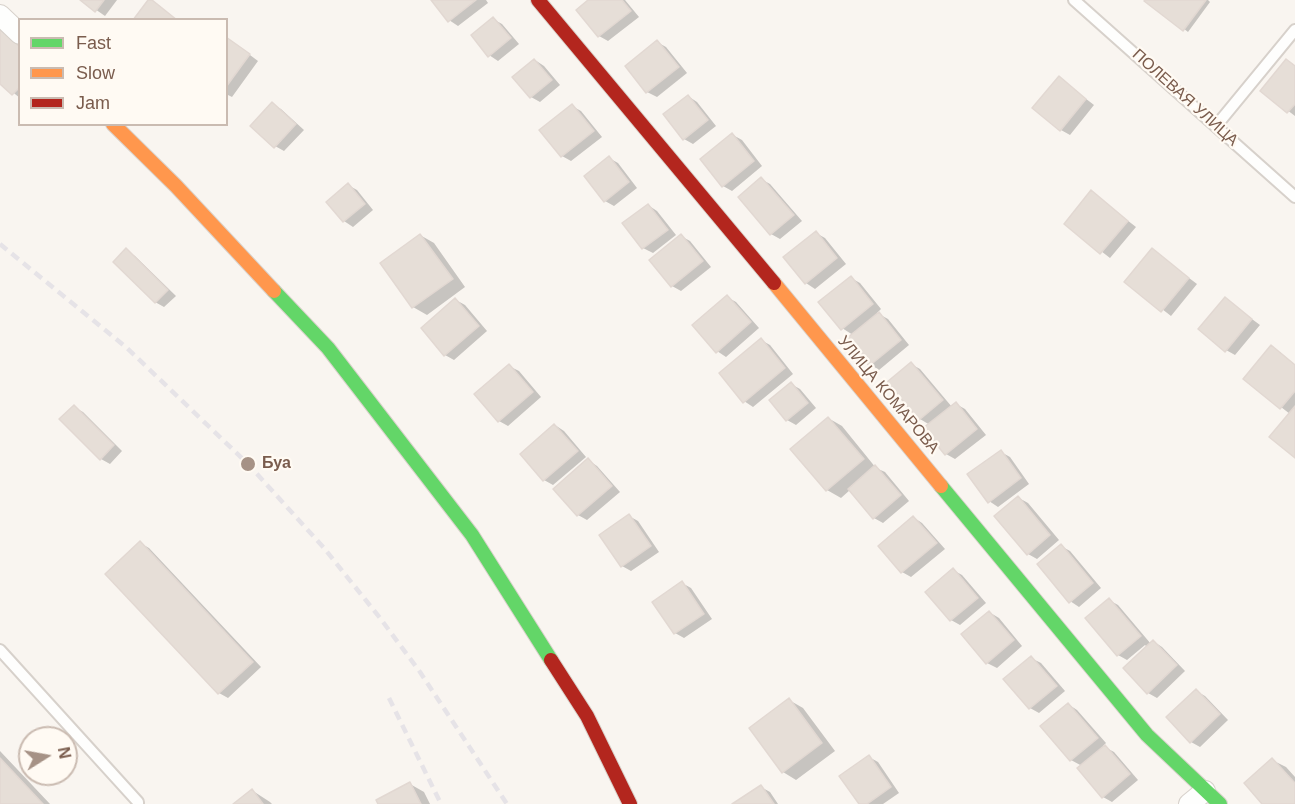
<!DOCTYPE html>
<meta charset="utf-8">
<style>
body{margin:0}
#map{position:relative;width:1295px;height:804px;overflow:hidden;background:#f9f5f0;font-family:Helvetica,sans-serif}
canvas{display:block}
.legend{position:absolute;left:18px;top:18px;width:210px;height:108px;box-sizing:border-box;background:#fffaf3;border:2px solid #cabbb1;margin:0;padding:8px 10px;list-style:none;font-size:18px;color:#7a5c4d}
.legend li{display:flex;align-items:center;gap:12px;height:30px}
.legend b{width:30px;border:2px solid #cabbb1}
.north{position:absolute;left:18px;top:726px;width:60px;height:60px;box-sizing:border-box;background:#fffaf3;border:2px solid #cabbb1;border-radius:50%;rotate:79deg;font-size:16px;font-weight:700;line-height:24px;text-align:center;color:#7a5c4d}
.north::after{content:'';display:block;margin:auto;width:21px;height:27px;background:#a69286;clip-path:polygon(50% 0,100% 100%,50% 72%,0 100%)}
</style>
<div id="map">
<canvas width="1295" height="804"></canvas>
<ul class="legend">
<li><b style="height:8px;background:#63d668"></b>Fast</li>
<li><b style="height:8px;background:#ff974d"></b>Slow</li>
<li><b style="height:8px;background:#b3261e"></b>Jam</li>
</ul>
<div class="north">N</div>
</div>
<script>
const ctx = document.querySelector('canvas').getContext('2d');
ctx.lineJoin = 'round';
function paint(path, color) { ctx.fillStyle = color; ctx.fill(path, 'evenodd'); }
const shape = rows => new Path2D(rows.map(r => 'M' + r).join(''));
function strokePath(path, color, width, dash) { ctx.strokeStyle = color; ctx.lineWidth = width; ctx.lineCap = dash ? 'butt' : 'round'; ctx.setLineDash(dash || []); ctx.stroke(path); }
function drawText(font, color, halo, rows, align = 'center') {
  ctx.font = font + ' Helvetica,sans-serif'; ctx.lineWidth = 4.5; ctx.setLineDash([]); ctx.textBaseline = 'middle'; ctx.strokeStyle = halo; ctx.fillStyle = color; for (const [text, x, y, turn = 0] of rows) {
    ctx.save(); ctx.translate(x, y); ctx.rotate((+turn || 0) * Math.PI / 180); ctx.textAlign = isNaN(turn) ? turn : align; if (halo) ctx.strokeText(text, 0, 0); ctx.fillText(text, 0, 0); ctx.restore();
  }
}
paint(shape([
 [82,0,117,0,105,16],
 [433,0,486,0,488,3,458,26,449,20],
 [591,0,625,0,639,17,608,41,599,36],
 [1147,0,1208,0,1210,2,1188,32],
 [493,19,502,24,519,44,498,61,489,55],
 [0,27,20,44,20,98,0,82],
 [226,37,258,61,232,97,226,94],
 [657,42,666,47,687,73,657,97,647,92,627,66],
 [535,60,544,66,560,85,540,102,531,97],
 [1287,61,1295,66,1295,116,1262,91],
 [1059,78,1094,105,1070,135,1061,130],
 [688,96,697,102,716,126,693,144,684,139],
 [272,104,281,109,304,130,284,151,275,146],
 [572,106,581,111,602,137,571,161,562,156,541,130],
 [733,135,742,140,762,166,732,191,723,186],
 [609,158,618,163,637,188,614,206,605,201],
 [761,179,770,184,802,221,780,239,771,234],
 [348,185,357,190,373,210,353,227,344,221,328,202],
 [1091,192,1136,227,1110,258,1066,224],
 [648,205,657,211,676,235,653,253,643,248],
 [816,233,825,238,846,264,815,289,806,283,785,257],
 [420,235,434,243,465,287,427,315,413,307],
 [681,236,690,241,711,267,681,291,672,286],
 [126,250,135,256,176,296,164,307,155,302],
 [1152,250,1197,284,1171,316,1126,281],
 [851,278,860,283,881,309,877,313,888,319,909,345,879,370,870,364,853,335,842,328],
 [727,297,736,302,759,328,726,357,717,351],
 [1225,299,1260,325,1235,355,1226,350],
 [456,300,465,305,487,331,454,360,445,355],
 [761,340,770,345,793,374,753,407,744,401],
 [1280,352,1295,365,1295,456,1290,414,1245,379],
 [911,364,920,369,952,407,956,404,965,409,986,435,955,459,946,454,925,428,930,425,920,419,889,382],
 [509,366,519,371,541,397,508,426,499,421],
 [791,384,800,389,816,408,796,425,787,420],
 [74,407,83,412,122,451,110,464,101,459],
 [828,418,842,426,876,468,885,472,909,501,883,523,874,518,850,490,841,498,827,490,792,449],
 [555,425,564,431,586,457,553,485,544,480,522,454],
 [1001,452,1010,457,1029,484,998,507,989,501],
 [588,460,597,466,620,492,587,520,578,515],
 [1019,498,1028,503,1059,540,1037,559,1028,554],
 [629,516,638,521,659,552,631,571,622,566],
 [913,517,922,523,945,549,911,577,902,572,880,546],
 [140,543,149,548,261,667,228,698,219,693,107,574],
 [1061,546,1070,551,1101,588,1079,607,1070,601],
 [953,570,962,575,986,603,960,625,951,620,927,592],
 [682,583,691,588,712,619,684,638,675,633],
 [1109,600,1118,605,1151,644,1153,641,1162,647,1185,671,1157,698,1148,693,1147,647,1145,645,1127,660,1118,655,1088,618],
 [989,612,999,618,1022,646,997,668,987,663],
 [1031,658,1041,663,1065,691,1039,713,1030,708],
 [1196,691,1205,696,1228,720,1200,747,1191,742],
 [789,700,803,708,835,751,796,780,783,772],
 [1068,704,1077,710,1106,743,1103,746,1114,752,1138,780,1112,802,1103,797,1082,766,1071,760,1042,727],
 [0,751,50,804,0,804],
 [869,757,878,762,899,793,883,804,860,804],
 [1272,760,1286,767,1295,777,1295,804,1264,804],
 [410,784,424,792,430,804,379,804],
 [761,787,770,792,778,804,735,804],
 [253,791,270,802,272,804,236,804]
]), '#0003');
const building = shape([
 [80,0,104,0,95,12,80,0],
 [148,0,152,0,177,20,133,20,148,0],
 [431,0,476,0,448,22,431,0],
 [588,0,622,0,631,11,598,37,576,10,588,0],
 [1145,0,1206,0,1183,31,1144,1,1145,0],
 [493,17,511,38,488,57,471,35,493,17],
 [0,29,20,47,20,87,12,95,0,84,0,29],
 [226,37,250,54,226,87,226,37],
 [657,40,679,67,646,93,625,66,657,40],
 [534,59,552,80,530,98,512,77,534,59],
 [1286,59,1295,66,1295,104,1287,113,1260,91,1286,59],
 [1059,76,1086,99,1060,131,1032,108,1059,76],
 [688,95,708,120,683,140,663,114,688,95],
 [272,102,296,124,274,148,250,126,272,102],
 [572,104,594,131,561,157,539,130,572,104],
 [732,133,754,161,722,187,700,159,732,133],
 [609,156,629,182,604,202,584,176,609,156],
 [761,177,794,215,770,235,738,197,761,177],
 [348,183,365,204,343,222,326,202,348,183],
 [1091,190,1128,221,1100,254,1064,224,1091,190],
 [648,204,668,230,642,249,622,223,648,204],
 [816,231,837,258,805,284,783,257,816,231],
 [420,234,453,279,412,308,380,263,420,234],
 [681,234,703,261,671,287,649,260,681,234],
 [126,248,168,290,155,303,113,262,126,248],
 [1152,248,1189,278,1161,312,1124,282,1152,248],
 [851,276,873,304,841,330,818,302,851,276],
 [727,295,751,322,716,353,692,325,727,295],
 [1225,297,1252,319,1225,352,1198,329,1225,297],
 [455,298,479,326,444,356,421,328,455,298],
 [879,312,901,340,869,366,847,338,879,312],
 [761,338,785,368,743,403,719,373,761,338],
 [1271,345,1295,365,1295,391,1280,409,1243,379,1271,345],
 [911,362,943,400,919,420,887,382,911,362],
 [509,364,533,392,498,422,474,394,509,364],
 [791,382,808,403,786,421,769,400,791,382],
 [956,402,977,429,945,455,923,428,956,402],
 [74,405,114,445,100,460,59,419,74,405],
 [1295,406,1295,458,1269,437,1295,406],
 [828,417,864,459,826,491,790,449,828,417],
 [554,424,578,451,543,481,520,454,554,424],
 [1001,450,1021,478,988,503,967,474,1001,450],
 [588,458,612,486,577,516,553,489,588,458],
 [875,465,901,495,873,519,848,489,875,465],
 [1018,496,1050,535,1027,555,994,516,1018,496],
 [629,514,651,546,621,567,599,535,629,514],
 [913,516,937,543,901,573,878,546,913,516],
 [140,541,253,662,218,694,105,574,140,541],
 [1061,544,1093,583,1069,603,1037,564,1061,544],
 [953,568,978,598,950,621,925,592,953,568],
 [682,581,704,614,674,634,652,602,682,581],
 [1109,598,1141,636,1117,656,1085,618,1109,598],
 [989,611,1014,640,986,664,961,634,989,611],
 [1153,640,1177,665,1147,694,1123,668,1153,640],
 [1031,656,1057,686,1029,709,1003,679,1031,656],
 [1196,689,1220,714,1190,743,1166,717,1196,689],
 [789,698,822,743,782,773,749,728,789,698],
 [1068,703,1098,738,1070,761,1040,726,1068,703],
 [1105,745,1130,774,1102,798,1077,768,1105,745],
 [869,755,891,787,867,804,859,804,839,776,869,755],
 [0,758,43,804,0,804,0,758],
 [1272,758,1295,783,1295,804,1262,804,1244,783,1272,758],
 [410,782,421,804,378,804,376,800,410,782],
 [761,785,774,804,732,804,761,785],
 [252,789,263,804,233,804,252,789]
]);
paint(building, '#e6ded7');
strokePath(building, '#e2d8d2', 1.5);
const lane = shape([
 [1074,0,1295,197],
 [1216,126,1295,30],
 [0,650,138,802,138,804]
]);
const street = shape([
 [0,15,20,34],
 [1189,804,1205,791]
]);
const fast = shape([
 [274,291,328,348,472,535,551,660],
 [941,486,1147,735,1220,804]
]);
const slow = shape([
 [113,124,176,186,274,291],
 [774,283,941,486]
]);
const jam = shape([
 [538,0,774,283],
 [551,660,587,716,630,804]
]);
strokePath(lane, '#d7d1cb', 14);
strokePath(street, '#d7d1cb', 22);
strokePath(fast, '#d9d2cb', 16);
strokePath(slow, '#d9d2cb', 16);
strokePath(jam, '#d9d2cb', 16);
strokePath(lane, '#fefefd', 10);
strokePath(street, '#fefefd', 20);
strokePath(fast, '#63d668', 14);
strokePath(slow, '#ff974d', 14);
strokePath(jam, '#b3261e', 14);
strokePath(shape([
 [0,244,127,348,248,464,324,548,380,618,420,672,507,804],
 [389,698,441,804]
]), '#e6e3e7', 4.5, [9, 6]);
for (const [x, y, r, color] of [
 [248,464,8,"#a69286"]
]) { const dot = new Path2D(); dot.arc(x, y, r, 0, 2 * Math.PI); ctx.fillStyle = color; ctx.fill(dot); strokePath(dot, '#fffaf3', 2); }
drawText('16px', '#7a5c4d', '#fffaf3', [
 ["ПОЛЕВАЯ УЛИЦА",1185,98,42],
 ["УЛИЦА КОМАРОВА",888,395,50]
]);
drawText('bold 16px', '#7a5c4d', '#fffaf3', [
 ["Буа",262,464]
], 'left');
</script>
